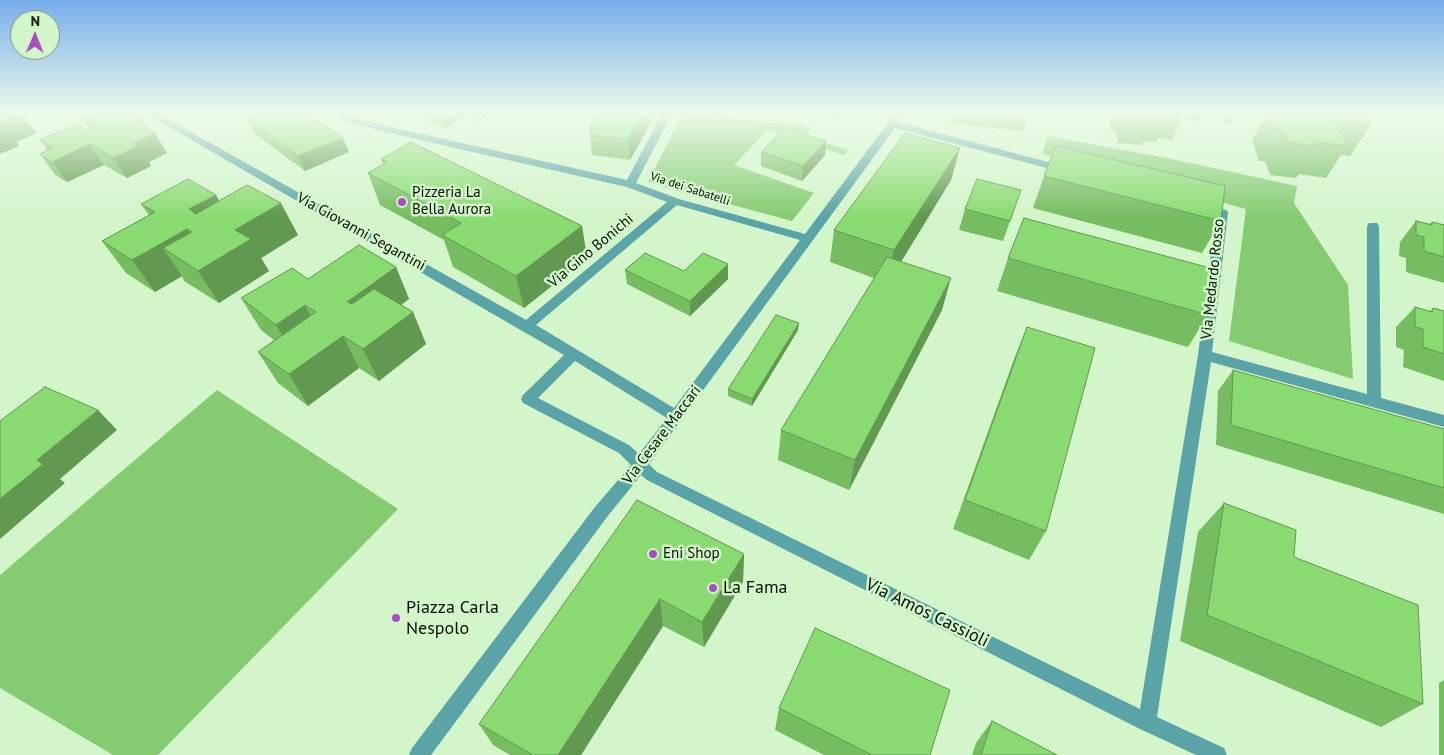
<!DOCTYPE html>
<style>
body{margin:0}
#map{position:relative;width:1444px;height:755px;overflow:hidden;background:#d3f5ca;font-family:"PT Sans",sans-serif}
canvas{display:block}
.north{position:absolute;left:10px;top:10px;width:50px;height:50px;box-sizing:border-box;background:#d3f5ca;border:1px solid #81997a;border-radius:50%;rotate:1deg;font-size:14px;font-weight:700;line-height:20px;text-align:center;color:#050f03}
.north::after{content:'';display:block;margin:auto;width:18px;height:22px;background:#a750bd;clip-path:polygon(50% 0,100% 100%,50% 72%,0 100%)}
</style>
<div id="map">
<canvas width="1444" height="755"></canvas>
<div class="north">N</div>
</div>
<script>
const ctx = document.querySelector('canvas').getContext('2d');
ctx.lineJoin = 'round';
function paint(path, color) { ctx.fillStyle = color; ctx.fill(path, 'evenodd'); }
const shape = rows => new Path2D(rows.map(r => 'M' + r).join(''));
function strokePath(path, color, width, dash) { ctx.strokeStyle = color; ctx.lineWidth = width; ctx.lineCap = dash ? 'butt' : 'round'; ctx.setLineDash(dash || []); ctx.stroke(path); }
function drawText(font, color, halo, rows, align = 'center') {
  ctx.font = font + ' "PT Sans",sans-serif'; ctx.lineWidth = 5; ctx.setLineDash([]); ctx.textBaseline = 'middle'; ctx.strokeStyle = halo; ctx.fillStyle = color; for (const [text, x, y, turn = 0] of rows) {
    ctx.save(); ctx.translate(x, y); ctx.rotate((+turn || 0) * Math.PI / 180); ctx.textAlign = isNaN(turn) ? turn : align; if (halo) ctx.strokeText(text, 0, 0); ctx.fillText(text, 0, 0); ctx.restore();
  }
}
paint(shape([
 [683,112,810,127,807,137,848,150,844,155,767,131,734,165,814,193,792,221,648,182],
 [1048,136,1167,158,1297,186,1294,203,1348,285,1353,379,1229,341,1246,209,1042,154],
 [217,390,398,509,158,755,113,755,0,688,0,575]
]), '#85cb72');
paint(shape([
 [143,112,155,112,526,320,667,202,627,187,380,131,335,118,324,112,337,112,382,125,627,180,663,112,673,112,636,183,679,199,805,234,896,112,906,112,898,122,1070,168,1071,170,1066,173,895,128,649,464,657,472,1140,709,1198,355,1216,214,1208,211,1206,209,1208,207,1216,207,1226,210,1228,212,1212,352,1367,394,1367,226,1369,223,1377,223,1379,226,1381,398,1444,415,1444,427,1211,362,1157,717,1224,748,1227,755,1196,755,1140,729,647,480,641,475,607,517,431,755,409,755,412,748,595,507,631,465,619,453,523,403,521,399,523,395,564,355,143,112],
 [677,205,800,240,674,408,536,325,677,205],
 [575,361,667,418,639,454,629,445,538,398,575,361],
 [1220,112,1230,112,1233,121,1232,123,1224,123,1220,112]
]), '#5aa3a6');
paint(shape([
 [425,112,492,112,479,121,464,116,446,128,429,122],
 [597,112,657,112,630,160,592,155,589,126],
 [802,112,851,112,849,118],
 [951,112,1029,112,1023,131,950,123],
 [1108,112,1209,112,1208,114,1202,113,1198,121,1182,119,1172,140,1158,138,1156,142,1144,141,1142,145,1118,143,1116,131,1111,130],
 [1268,112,1375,112,1369,120,1371,124,1350,156,1341,155,1326,178,1299,174,1296,178,1270,175,1265,161,1259,161,1252,140],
 [78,113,140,117,147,129,167,153,149,162,151,166,127,178,104,165,67,182,55,175,40,154,48,151,40,140,90,130],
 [247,119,349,152,305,171,254,133],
 [826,141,825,155,802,181,761,166,761,152],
 [960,148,951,180,901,262,942,310,849,490,778,460,781,430,874,278,830,262,834,230],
 [381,159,582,226,587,258,524,308,453,267,444,240,380,205,368,173,383,165],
 [1044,176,1221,221,1202,253,1033,208],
 [1021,190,1003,241,959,230,965,209],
 [219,201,298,235,261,258,269,271,219,303,184,281,182,276,155,292,126,273,102,241,149,215,141,204],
 [1416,221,1430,224,1432,222,1444,225,1444,283,1406,272,1406,258,1399,256,1400,242],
 [1008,258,1208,315,1188,347,997,291],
 [728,264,728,279,690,316,627,284,625,270,684,271],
 [396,267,409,299,401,305,413,312,426,344,379,381,359,368,308,406,278,383,258,352,274,340,261,330,241,298,308,279],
 [1415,307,1430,311,1433,308,1444,311,1444,381,1403,367,1404,350,1396,347,1396,327],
 [1027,327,1046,531,1029,560,953,529,1014,359],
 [798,330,752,406,728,396,728,389],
 [1233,370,1444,429,1444,514,1216,445,1218,391],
 [637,500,744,554,743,582,704,647,663,626,581,755,510,755,493,745,479,724],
 [1224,503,1423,704,1381,727,1180,641,1198,532],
 [1444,680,1444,755,1439,755,1439,683],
 [779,708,930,755,824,755,775,730],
 [992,721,1057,755,972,755,976,743]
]), '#76bc61');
paint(shape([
 [13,112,20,112,37,133,17,142,19,146,0,154,0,123],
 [215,112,223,112,216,115],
 [445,112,463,112,464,116,446,128,442,114],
 [476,112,492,112,479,121],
 [644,112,657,112,630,160,628,139],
 [140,117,151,135,155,133,167,153,149,162,151,166,127,178,113,158,134,143],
 [343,138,349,152,305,171,298,156],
 [826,141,825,155,802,181,803,166],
 [90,144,104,165,67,182,52,162],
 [960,148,951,180,888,283,894,250],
 [216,195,234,227,209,241,189,209],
 [281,203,298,235,261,258,269,271,219,303,198,271,235,230],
 [582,226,587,258,524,308,516,276],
 [187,229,207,261,163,248,182,276,155,292,132,260],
 [728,264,728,279,690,316,690,301],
 [396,267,409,299,363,334,347,302],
 [951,278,942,310,849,490,855,460],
 [305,305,322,337,295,357,276,325],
 [413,312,426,344,379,381,363,349],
 [799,323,798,330,752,406,752,399],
 [343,336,359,368,308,406,289,374],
 [98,410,117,430,60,479,65,483,0,539,0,499,37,460],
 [744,554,743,582,704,647,702,622],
 [660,599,663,626,581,755,558,755]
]), '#60994f');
const building = shape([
 [0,112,19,112,22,113,0,123,0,112],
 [82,112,130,112,140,117,138,123,155,133,134,143,139,146,113,158,90,144,52,162,40,154,53,148,40,140,77,124,88,131,100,126,78,113,82,112],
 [261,112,304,112,343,138,298,156,247,119,261,112],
 [436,112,445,112,442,114,436,112],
 [597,112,644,112,628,139,589,135,594,127,589,126,597,112],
 [1134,112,1156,112,1156,114,1134,112],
 [1271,112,1298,112,1312,113,1312,112,1364,112,1371,124,1335,120,1347,146,1314,142,1317,146,1289,143,1284,130,1278,129,1271,112],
 [0,123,4,126,0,127,0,123],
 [785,128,826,141,803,166,761,152,785,128],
 [905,133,960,148,894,250,834,230,905,133],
 [411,142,582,226,516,276,442,235,461,223,368,173,387,162,381,159,411,142],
 [1056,146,1225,186,1221,221,1044,176,1056,146],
 [188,179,216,195,189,209,196,214,247,185,281,203,235,230,251,239,198,271,163,248,192,232,187,229,132,260,102,241,155,212,141,204,188,179],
 [977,179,1021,190,1010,221,965,209,977,179],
 [1024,218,1214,269,1208,315,1008,258,1024,218],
 [1416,221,1432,225,1432,222,1444,225,1444,257,1424,251,1424,237,1416,235,1416,221],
 [359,245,396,267,347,302,352,304,374,289,413,312,363,349,343,336,289,374,258,352,316,312,305,305,276,325,241,298,292,268,308,279,359,245],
 [645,253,684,271,703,253,728,264,690,301,625,270,645,253],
 [887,257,951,278,855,460,781,430,887,257],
 [1415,307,1432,312,1433,308,1444,311,1444,354,1423,347,1423,329,1415,327,1415,307],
 [776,315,799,323,752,399,728,389,776,315],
 [1027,327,1095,348,1046,531,965,500,1027,327],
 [1233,370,1444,429,1444,488,1231,425,1233,370],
 [45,387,98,410,37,460,43,464,0,499,0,421,45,387],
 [637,500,744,554,702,622,660,599,558,755,533,755,479,724,637,500],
 [1224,503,1296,530,1294,557,1418,605,1423,704,1207,615,1224,503],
 [815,628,950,690,930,755,872,755,779,708,815,628],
 [992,721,1057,755,981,755,992,721]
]);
paint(building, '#89db71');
strokePath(building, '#60994f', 1);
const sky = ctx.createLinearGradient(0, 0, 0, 217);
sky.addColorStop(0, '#77adec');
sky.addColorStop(0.52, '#ebfae7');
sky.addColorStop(1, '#ebfae700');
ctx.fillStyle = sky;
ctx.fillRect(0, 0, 1444, 217);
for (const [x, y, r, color] of [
 [402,202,5,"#a750bd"],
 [653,554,5,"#a750bd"],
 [713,588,5,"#a750bd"],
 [396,618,5,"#a750bd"]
]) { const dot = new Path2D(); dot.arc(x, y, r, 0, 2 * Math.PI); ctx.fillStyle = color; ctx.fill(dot); strokePath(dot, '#d3f5ca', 2); }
drawText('12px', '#050f03', '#d3f5ca', [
 ["Via dei Sabatelli",690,189,18]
]);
drawText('15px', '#050f03', '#d3f5ca', [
 ["Pizzeria La",412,193],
 ["Bella Aurora",412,210],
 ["Eni Shop",663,554]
], 'left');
drawText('15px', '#050f03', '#d3f5ca', [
 ["Via Giovanni Segantini",361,232,29],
 ["Via Gino Bonichi",591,251,-40],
 ["Via Medardo Rosso",1213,279,-84],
 ["Via Cesare Maccari",662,435,-53]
]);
drawText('18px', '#050f03', '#d3f5ca', [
 ["La Fama",723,588],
 ["Piazza Carla",406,608],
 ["Nespolo",406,629]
], 'left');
drawText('18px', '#050f03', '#d3f5ca', [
 ["Via Amos Cassioli",927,613,26]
]);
</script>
